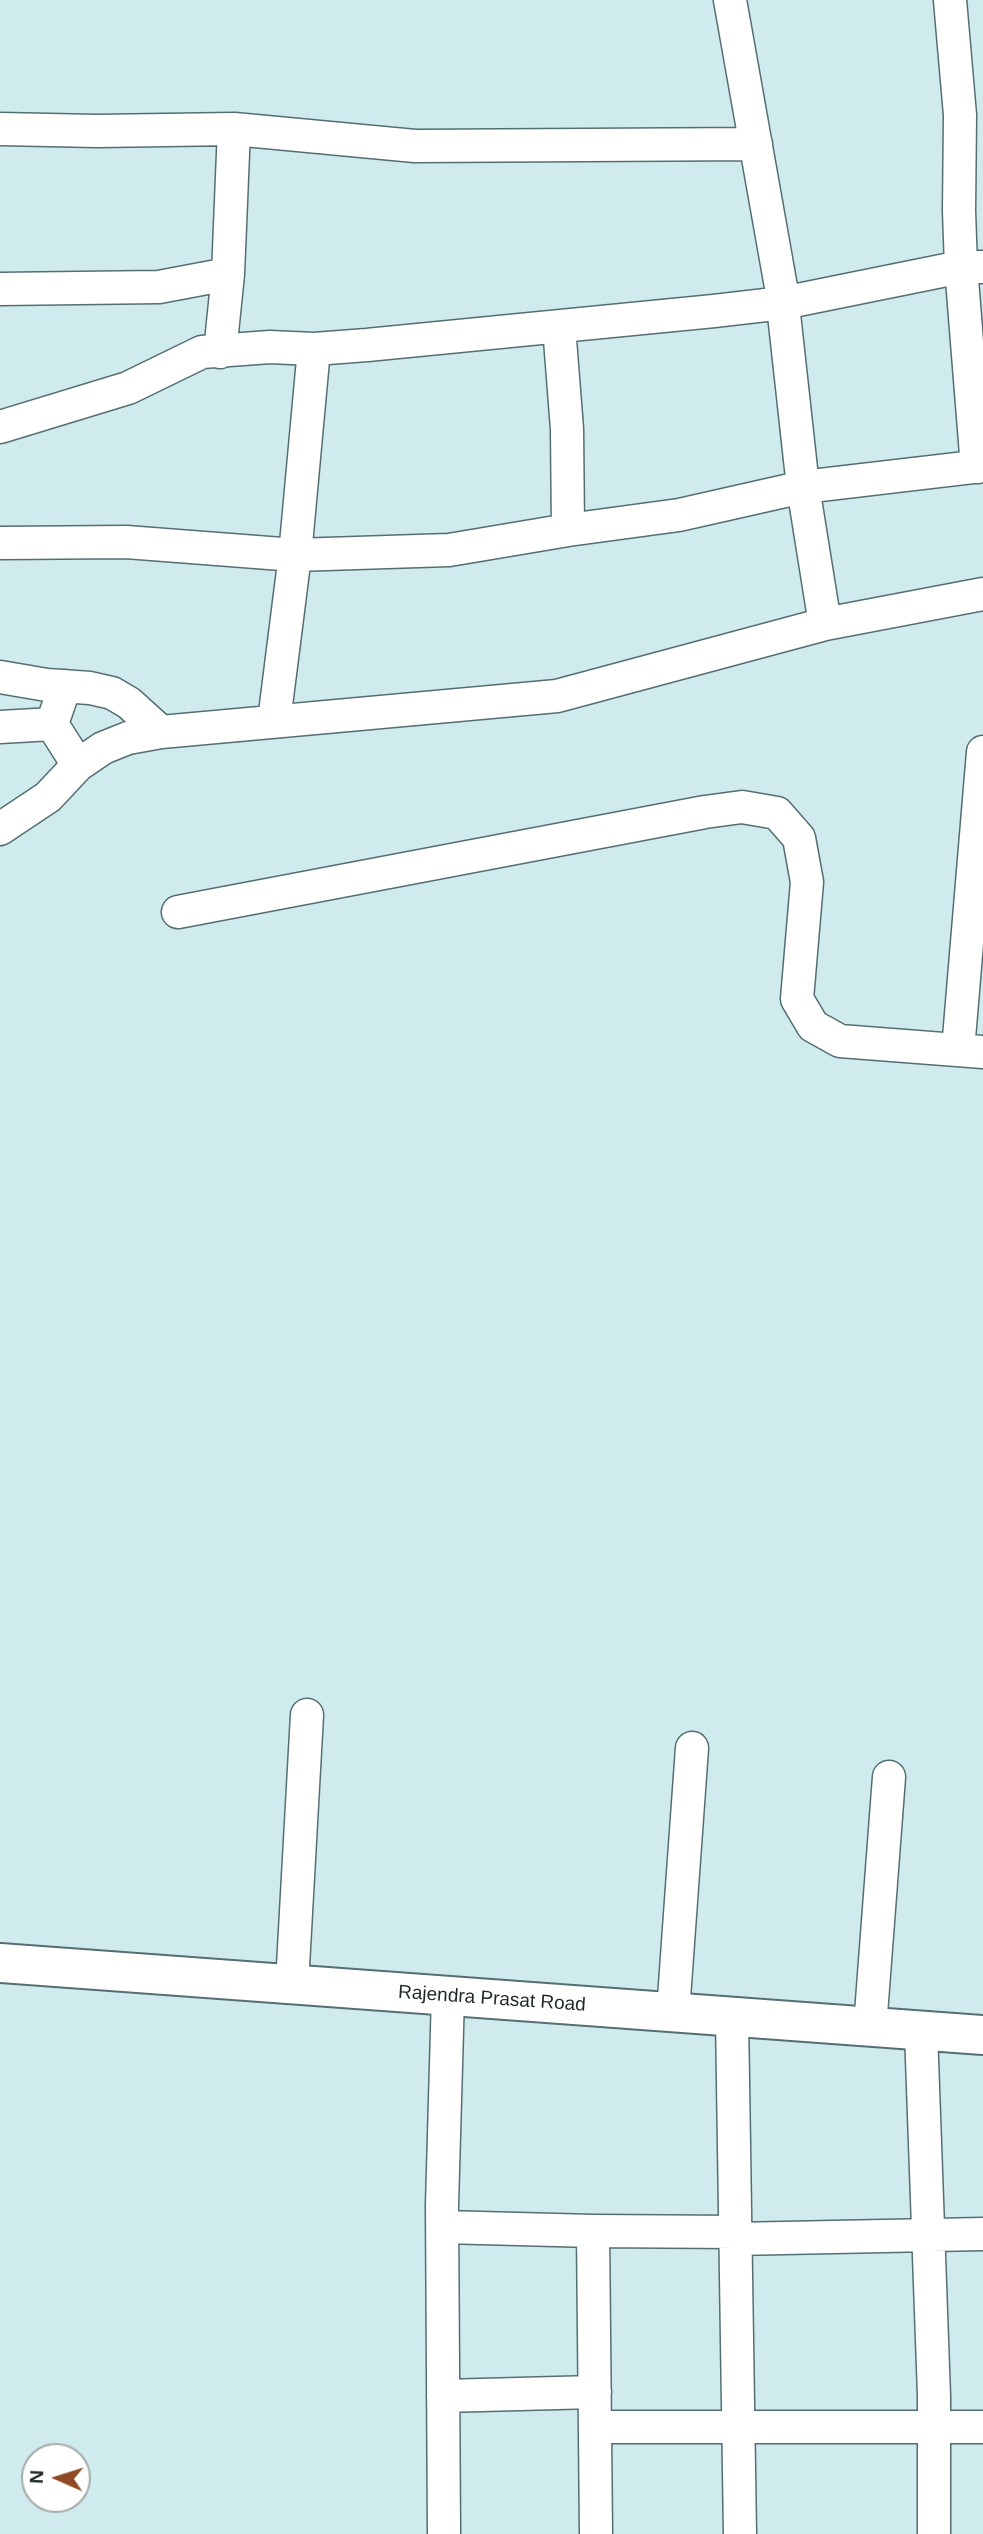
<!DOCTYPE html>
<style>
body{margin:0}
#map{position:relative;width:983px;height:2534px;overflow:hidden;background:#cfebee;font-family:Helvetica,sans-serif}
canvas{display:block}
.north{position:absolute;left:21px;top:2443px;width:70px;height:70px;box-sizing:border-box;background:#fff;border:2px solid #a5a9a9;border-radius:50%;rotate:273deg;font-size:19px;font-weight:700;line-height:28px;text-align:center;color:#1e2829}
.north::after{content:'';display:block;margin:auto;width:24px;height:32px;background:#914a26;clip-path:polygon(50% 0,100% 100%,50% 72%,0 100%)}
</style>
<div id="map">
<canvas width="983" height="2534"></canvas>
<div class="north">N</div>
</div>
<script>
const ctx = document.querySelector('canvas').getContext('2d');
ctx.lineJoin = 'round';
const shape = rows => new Path2D(rows.map(r => 'M' + r).join(''));
function strokePath(path, color, width, dash) { ctx.strokeStyle = color; ctx.lineWidth = width; ctx.lineCap = dash ? 'butt' : 'round'; ctx.setLineDash(dash || []); ctx.stroke(path); }
function drawText(font, color, halo, rows, align = 'center') {
  ctx.font = font + ' Helvetica,sans-serif'; ctx.lineWidth = 5; ctx.setLineDash([]); ctx.textBaseline = 'middle'; ctx.strokeStyle = halo; ctx.fillStyle = color; for (const [text, x, y, turn = 0] of rows) {
    ctx.save(); ctx.translate(x, y); ctx.rotate((+turn || 0) * Math.PI / 180); ctx.textAlign = isNaN(turn) ? turn : align; if (halo) ctx.strokeText(text, 0, 0); ctx.fillText(text, 0, 0); ctx.restore();
  }
}
const minor = shape([
 [730,0,781,287,803,487,825,624],
 [950,0,960,115,959,211,961,267,977,467],
 [0,129,97,131,234,129,415,146,756,144],
 [0,289,159,287,228,274],
 [559,327,567,429,568,530,679,515,803,487,983,466],
 [220,352,228,274,234,129],
 [0,427,128,388,202,352,270,347,314,349,367,345,714,311,783,303,961,267,983,267],
 [0,543,126,542,295,555,449,550,568,530],
 [0,677,47,685,90,688,112,693,129,703,161,732],
 [65,686,52,724,78,765],
 [274,721,295,555,314,349],
 [0,727,52,724],
 [0,829,48,797,78,765,103,748,128,738,161,732,557,696,825,624,983,594],
 [178,912,705,812,742,807,777,813,799,838,807,882,797,999,813,1026,840,1041,983,1052],
 [958,1050,983,752],
 [292,1984,307,1715],
 [673,2012,692,1748],
 [732,2017,740,2534],
 [870,2027,889,1777],
 [921,2031,934,2396,934,2534],
 [443,2227,593,2231,736,2232],
 [593,2231,596,2534],
 [734,2239,983,2234],
 [443,2396,595,2392],
 [595,2427,983,2427],
 [444,2534,442,2205,448,1995]
]);
const tertiary = shape([
 [0,1963,983,2035]
]);
strokePath(minor, '#556e71', 35);
strokePath(tertiary, '#556e71', 42);
strokePath(minor, '#fff', 32);
strokePath(tertiary, '#fff', 38);
drawText('19px', '#1e2829', '#fff', [
 ["Rajendra Prasat Road",492,1999,4]
]);
</script>
